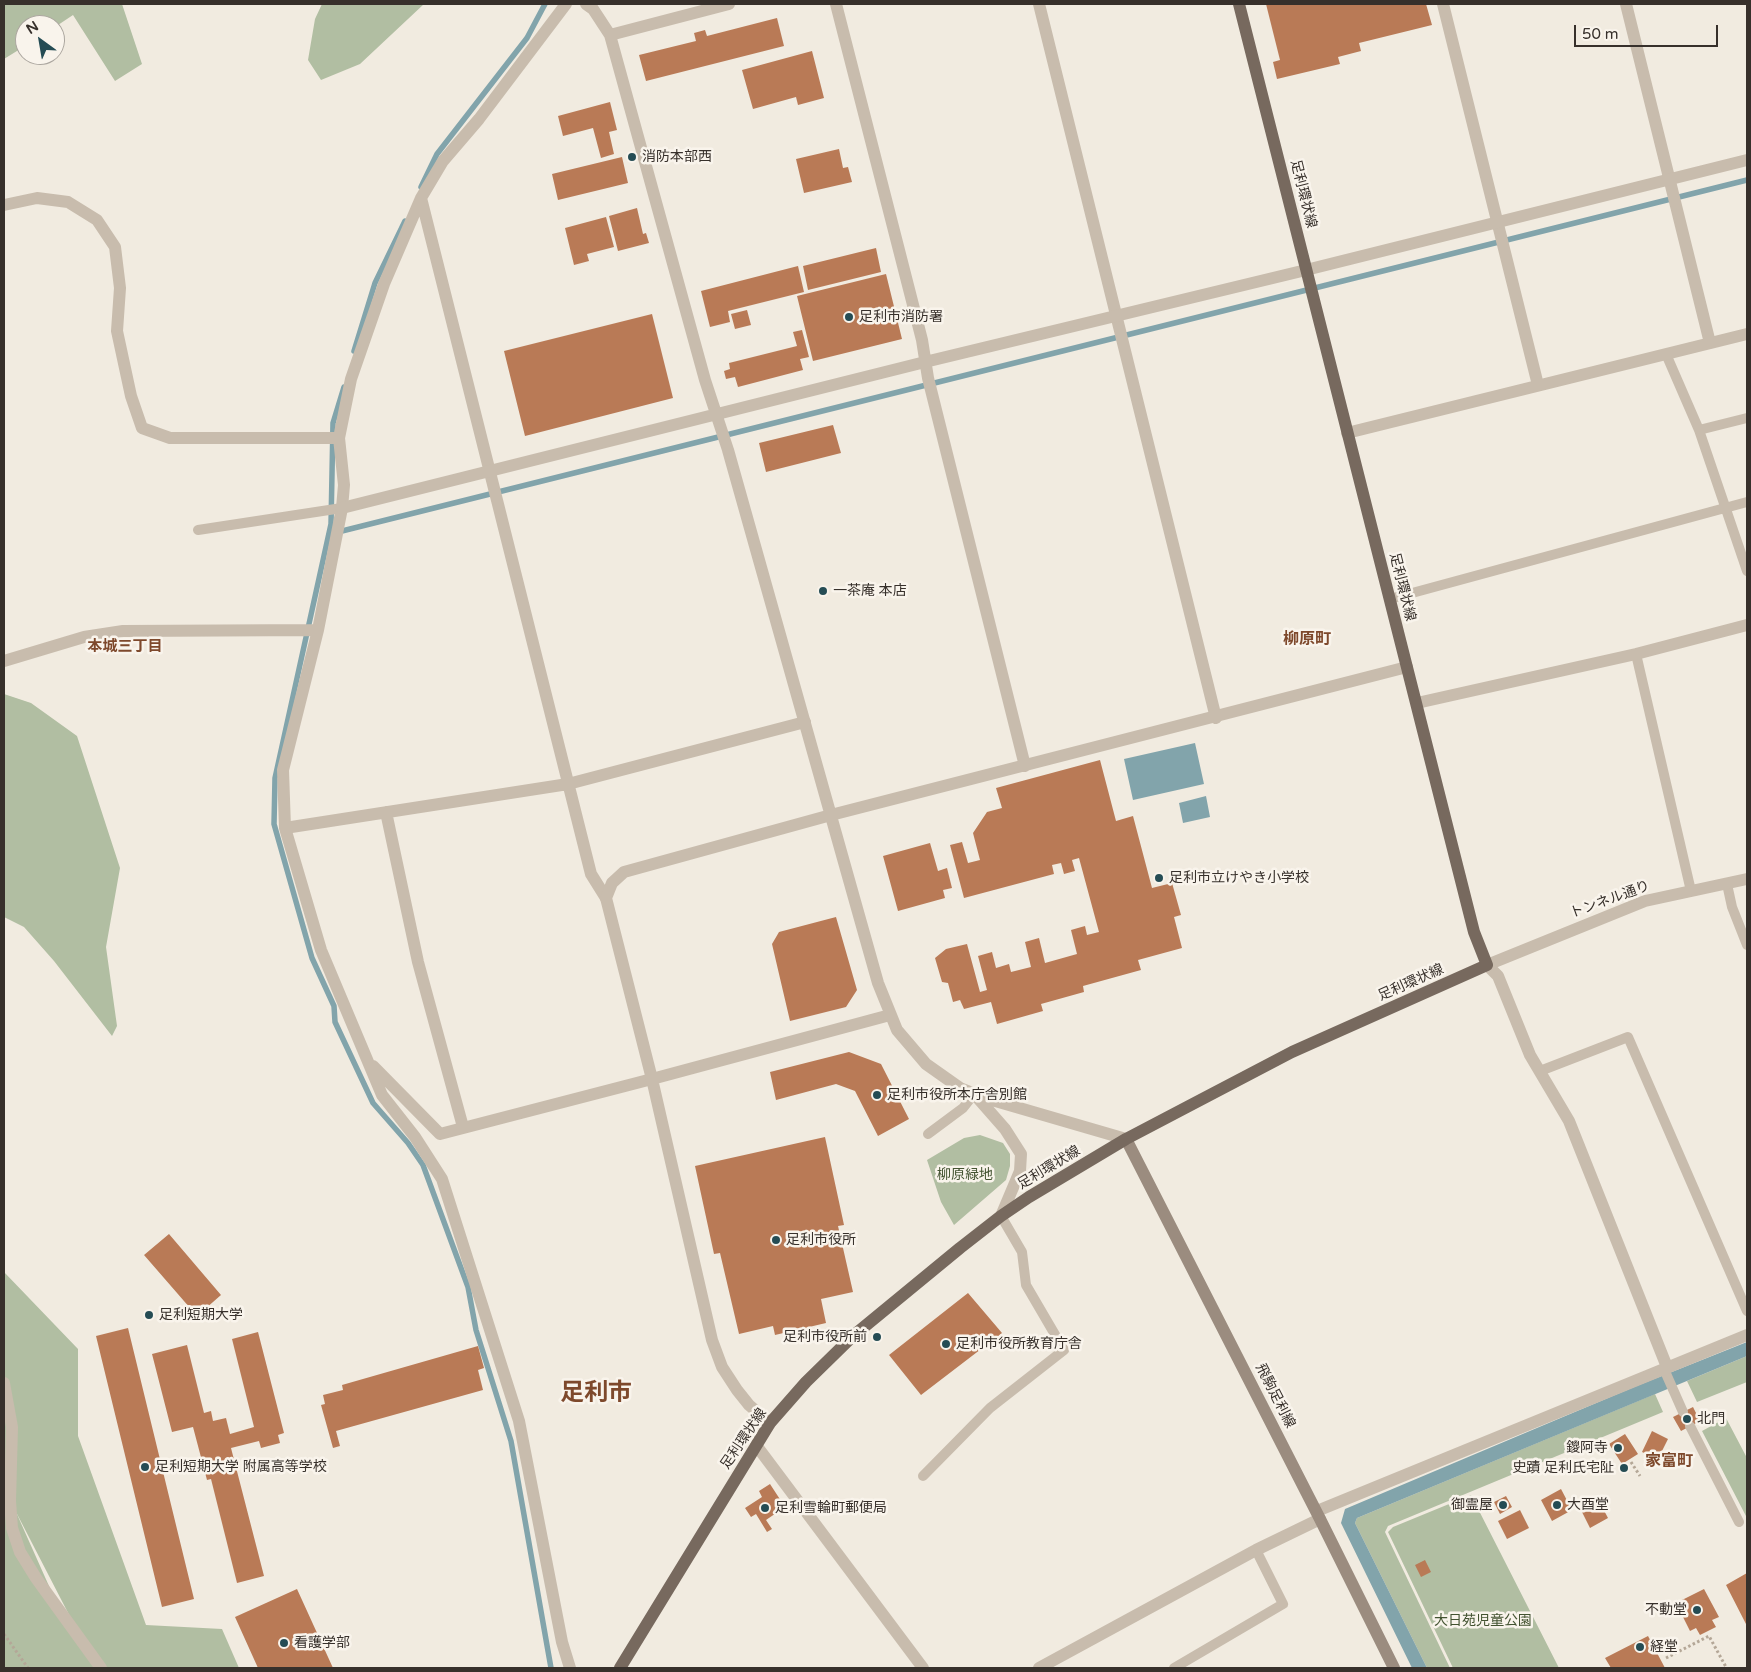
<!DOCTYPE html>
<meta charset="utf-8">
<style>
body{margin:0}
#map{position:relative;width:1751px;height:1672px;overflow:hidden;background:#f1ebe0;font-family:"Varela Round",sans-serif}
canvas{display:block}
.frame{position:absolute;inset:0;border:5px solid #37302b;pointer-events:none}
.north{position:absolute;left:15px;top:15px;width:50px;height:50px;box-sizing:border-box;background:#f9f4ec;border:1px solid #aba69f;border-radius:50%;rotate:328deg;font-size:14px;font-weight:700;line-height:20px;text-align:center;color:#37302b}
.north::after{content:'';display:block;margin:auto;width:18px;height:22px;background:#254c54;clip-path:polygon(50% 0,100% 100%,50% 72%,0 100%)}
.scale{position:absolute;left:1574px;top:25px;width:144px;height:22px;box-sizing:border-box;border:2px solid #37302b;border-top:0;padding-left:6px;font-size:15px;line-height:18px;white-space:nowrap;color:#37302b;-webkit-text-stroke:4px #f9f4ec;paint-order:stroke}
</style>
<div id="map">
<canvas width="1751" height="1672"></canvas>
<div class="frame"></div>
<div class="north">N</div>
<div class="scale">50 m</div>
</div>
<script>
const ctx = document.querySelector('canvas').getContext('2d');
ctx.lineJoin = 'round';
function paint(path, color) { ctx.fillStyle = color; ctx.fill(path, 'evenodd'); }
const shape = rows => new Path2D(rows.map(r => 'M' + r).join(''));
function strokePath(path, color, width, dash) { ctx.strokeStyle = color; ctx.lineWidth = width; ctx.lineCap = dash ? 'butt' : 'round'; ctx.setLineDash(dash || []); ctx.stroke(path); }
function drawText(font, color, halo, rows, align = 'center') {
  ctx.font = font + ' "Varela Round","Noto Sans JP",sans-serif'; ctx.lineWidth = 5; ctx.setLineDash([]); ctx.textBaseline = 'middle'; ctx.strokeStyle = halo; ctx.fillStyle = color; for (const [text, x, y, turn = 0] of rows) {
    ctx.save(); ctx.translate(x, y); ctx.rotate((+turn || 0) * Math.PI / 180); ctx.textAlign = isNaN(turn) ? turn : align; if (halo) ctx.strokeText(text, 0, 0); ctx.fillText(text, 0, 0); ctx.restore();
  }
}
paint(shape([
 [4,4,122,4,142,64,115,81,73,15,55,27,25,25,25,46,4,59],
 [322,4,424,4,360,64,321,80,308,60,315,19],
 [4,694,31,703,77,736,120,868,106,947,117,1026,112,1036,54,961,24,927,4,917],
 [980,1135,1003,1143,1010,1154,1010,1166,1006,1180,954,1225,941,1202,927,1160,964,1138],
 [4,1272,78,1349,78,1436,146,1625,222,1629,239,1668,4,1668],
 [16,1512,82,1640,61,1613],
 [1747,1356,1747,1382,1697,1402,1687,1381],
 [1655,1394,1663,1412,1388,1526,1385,1532,1450,1668,1427,1668,1355,1523,1357,1518],
 [1726,1418,1747,1458,1747,1518,1702,1431],
 [1471,1495,1559,1668,1453,1668,1388,1532,1393,1527]
]), '#b1bea2');
paint(shape([
 [1195,743,1204,784,1133,800,1124,759],
 [1206,796,1210,817,1183,823,1179,803],
 [1747,1342,1747,1356,1357,1518,1355,1523,1427,1668,1412,1668,1341,1523,1345,1509,1634,1387]
]), '#82a4ab');
strokePath(shape([
 [421,187,437,154,527,38,545,4],
 [354,351,375,283,405,221],
 [344,387,333,423,331,524,275,778,274,824,312,958,334,1006,335,1022,373,1103,408,1143,423,1165,468,1287,476,1330,511,1441,551,1668],
 [338,532,1747,180]
]), '#82a4ab', 5.5);
paint(shape([
 [1266,4,1426,4,1432,25,1359,43,1361,51,1338,57,1340,64,1277,79,1273,62,1280,60],
 [777,18,784,46,646,81,639,55,696,41,694,33,705,30,707,36],
 [812,51,824,98,798,105,796,97,753,109,742,70],
 [610,102,617,130,609,132,614,154,601,158,593,128,563,136,558,116],
 [839,149,843,168,848,167,852,182,804,193,796,159],
 [622,157,628,183,558,200,552,174],
 [637,208,643,234,646,233,649,243,618,251,609,216],
 [606,217,614,247,587,254,589,261,574,265,565,228],
 [876,248,881,272,808,290,803,266],
 [798,266,804,292,728,311,730,322,710,327,701,291],
 [886,274,902,339,813,361,797,296],
 [747,310,751,325,735,329,731,314],
 [652,314,673,398,525,436,504,351],
 [802,330,809,357,800,359,803,370,738,387,735,377,726,379,724,371,730,369,729,363,797,346,793,332],
 [833,425,841,453,766,472,759,443],
 [1100,760,1116,821,1133,816,1152,888,1172,883,1181,915,1174,917,1182,948,1138,960,1141,970,1083,986,1084,992,1041,1004,1043,1011,997,1024,991,1002,964,1009,960,1000,953,1002,948,983,942,982,935,958,946,949,967,944,980,992,987,990,978,956,992,952,996,968,1009,964,1011,972,1031,967,1025,942,1039,938,1045,963,1077,954,1071,930,1085,926,1087,935,1099,932,1079,858,1072,860,1075,871,1064,874,1061,863,1052,865,1054,874,964,898,950,845,962,842,968,863,980,860,973,833,987,812,1002,808,996,788],
 [930,843,938,871,947,868,952,888,943,890,945,898,898,911,883,856],
 [836,917,857,990,846,1007,790,1021,772,944,779,932],
 [849,1052,881,1064,909,1119,878,1136,855,1091,836,1084,776,1100,770,1072],
 [825,1137,844,1225,838,1226,853,1292,821,1299,826,1323,775,1335,773,1326,739,1334,720,1253,714,1254,695,1166],
 [169,1234,221,1295,197,1316,144,1255],
 [968,1293,1002,1333,921,1395,889,1355],
 [128,1328,194,1599,162,1607,96,1336],
 [258,1332,284,1433,278,1435,280,1443,261,1448,259,1441,231,1448,264,1576,237,1583,211,1479,207,1480,193,1427,172,1432,152,1354,187,1345,204,1413,211,1411,213,1421,226,1418,230,1434,254,1427,232,1339],
 [478,1346,484,1368,478,1370,483,1390,336,1431,340,1446,333,1448,321,1405,325,1404,323,1395,343,1390,342,1385],
 [1693,1407,1700,1421,1681,1431,1673,1417],
 [1652,1431,1668,1439,1658,1459,1642,1452],
 [1625,1434,1638,1454,1622,1464,1609,1444],
 [770,1484,785,1507,766,1520,772,1529,767,1532,756,1514,751,1517,745,1508,762,1497,759,1491],
 [1561,1489,1572,1510,1552,1521,1541,1500],
 [1506,1496,1512,1507,1500,1514,1494,1502],
 [1599,1501,1608,1518,1590,1528,1581,1510],
 [1520,1510,1529,1528,1507,1539,1498,1521],
 [1425,1560,1431,1572,1421,1577,1415,1565],
 [1747,1573,1747,1626,1726,1585],
 [297,1589,333,1668,258,1668,235,1617],
 [1704,1589,1719,1617,1712,1620,1716,1627,1700,1635,1696,1628,1690,1631,1676,1603],
 [1648,1636,1665,1668,1611,1668,1605,1658]
]), '#b97a56');
strokePath(shape([
 [1631,1462,1640,1476],
 [4,1634,28,1668],
 [1666,1658,1709,1636,1726,1667]
]), '#b4a797', 3, [2.5, 2.5]);
strokePath(shape([
 [1666,354,1699,430,1747,571],
 [1699,430,1747,418],
 [198,530,342,508],
 [1390,599,1747,502],
 [1636,654,1691,891],
 [1727,884,1732,907,1747,945],
 [1540,1071,1628,1037,1747,1311],
 [928,1134,963,1108,974,1094],
 [1664,1369,1683,1412],
 [1690,1426,1739,1522],
 [923,1476,990,1408,1064,1350,1026,1285,1022,1252,1001,1216],
 [1174,1668,1283,1604,1256,1550]
]), '#c8bcad', 10);
strokePath(shape([
 [566,4,479,119,443,161,421,198,384,284,351,379,339,438,344,485,342,508,318,630,283,770,285,828,321,950,382,1095,415,1137,442,1179,519,1421,562,1642,570,1668],
 [1039,4,1216,718],
 [1443,4,1538,385],
 [1626,4,1710,343],
 [421,198,591,874,606,898],
 [4,205,37,198,68,202,97,220,115,247,120,288,117,331,131,396,142,428,170,438,339,438],
 [1347,433,1747,334],
 [4,661,84,637,123,631,318,630],
 [1417,703,1636,654,1747,625],
 [386,812,418,962,463,1127],
 [285,828,568,784,805,722],
 [1487,965,1498,976,1530,1055,1569,1121,1667,1367],
 [373,1066,440,1134,652,1079],
 [4,1383,12,1427,10,1501,12,1528,20,1552,36,1578,101,1668],
 [756,1445,923,1668],
 [1317,1511,1747,1335],
 [1039,1668,1256,1550,1320,1519]
]), '#c8bcad', 12);
strokePath(shape([
 [586,4,593,9,610,35,705,380,728,450,878,983,897,1030,926,1064,960,1088,985,1098,1126,1139],
 [836,4,922,340,928,378,1025,766],
 [610,35,729,4],
 [342,508,925,362,1306,270,1747,160],
 [1487,965,1645,901,1747,879],
 [652,1079,890,1015],
 [976,1096,1005,1129,1021,1154,1020,1171,1001,1216],
 [770,1423,749,1405,737,1390,722,1367,712,1340,652,1079,606,898,612,883,624,872,831,815,1407,667]
]), '#c8bcad', 12);
strokePath(shape([
 [1126,1139,1320,1519,1394,1668]
]), '#9b8c7f', 12);
strokePath(shape([
 [620,1668,770,1423,806,1382,853,1336,960,1248,1001,1216,1029,1197,1126,1139,1187,1107,1292,1052,1487,965,1474,932,1239,4]
]), '#77695e', 12);
for (const [x, y, r, color] of [
 [632,157,5,"#254c54"],
 [849,317,5,"#254c54"],
 [823,591,5,"#254c54"],
 [1159,878,5,"#254c54"],
 [877,1095,5,"#254c54"],
 [776,1240,5,"#254c54"],
 [149,1315,5,"#254c54"],
 [877,1337,5,"#254c54"],
 [946,1344,5,"#254c54"],
 [1687,1419,5,"#254c54"],
 [1618,1448,5,"#254c54"],
 [145,1467,5,"#254c54"],
 [1624,1468,5,"#254c54"],
 [1503,1505,5,"#254c54"],
 [1557,1505,5,"#254c54"],
 [765,1508,5,"#254c54"],
 [1697,1610,5,"#254c54"],
 [284,1643,5,"#254c54"],
 [1640,1647,5,"#254c54"]
]) { const dot = new Path2D(); dot.arc(x, y, r, 0, 2 * Math.PI); ctx.fillStyle = color; ctx.fill(dot); strokePath(dot, '#f9f4ec', 2); }
drawText('14px', '#37302b', '#f9f4ec', [
 ["消防本部西",642,157],
 ["足利市消防署",859,317],
 ["一茶庵 本店",833,591],
 ["足利市立けやき小学校",1169,878],
 ["足利市役所本庁舎別館",887,1095],
 ["足利市役所",786,1240],
 ["足利短期大学",159,1315],
 ["足利市役所前",867,1337,"right"],
 ["足利市役所教育庁舎",956,1344],
 ["北門",1697,1419],
 ["鑁阿寺",1608,1448,"right"],
 ["足利短期大学 附属高等学校",155,1467],
 ["史蹟 足利氏宅阯",1614,1468,"right"],
 ["御霊屋",1493,1505,"right"],
 ["大酉堂",1567,1505],
 ["足利雪輪町郵便局",775,1508],
 ["不動堂",1687,1610,"right"],
 ["看護学部",294,1643],
 ["経堂",1650,1647]
], 'left');
drawText('14px', '#37302b', '#f9f4ec', [
 ["足利環状線",1303,194,76],
 ["足利環状線",1402,587,76],
 ["トンネル通り",1610,900,-20],
 ["足利環状線",1411,983,-24],
 ["足利環状線",1049,1168,-31],
 ["飛駒足利線",1275,1396,63],
 ["足利環状線",744,1439,-56]
]);
drawText('14px', '#435331', '#f9f4ec', [
 ["柳原緑地",965,1175],
 ["大日苑児童公園",1483,1621]
]);
drawText('bold 15px', '#7e492c', '#f9f4ec', [
 ["本城三丁目",125,647]
]);
drawText('bold 16px', '#7e492c', '#f9f4ec', [
 ["柳原町",1307,640],
 ["家富町",1669,1462]
]);
drawText('bold 24px', '#7e492c', '#f9f4ec', [
 ["足利市",596,1394]
]);
</script>
